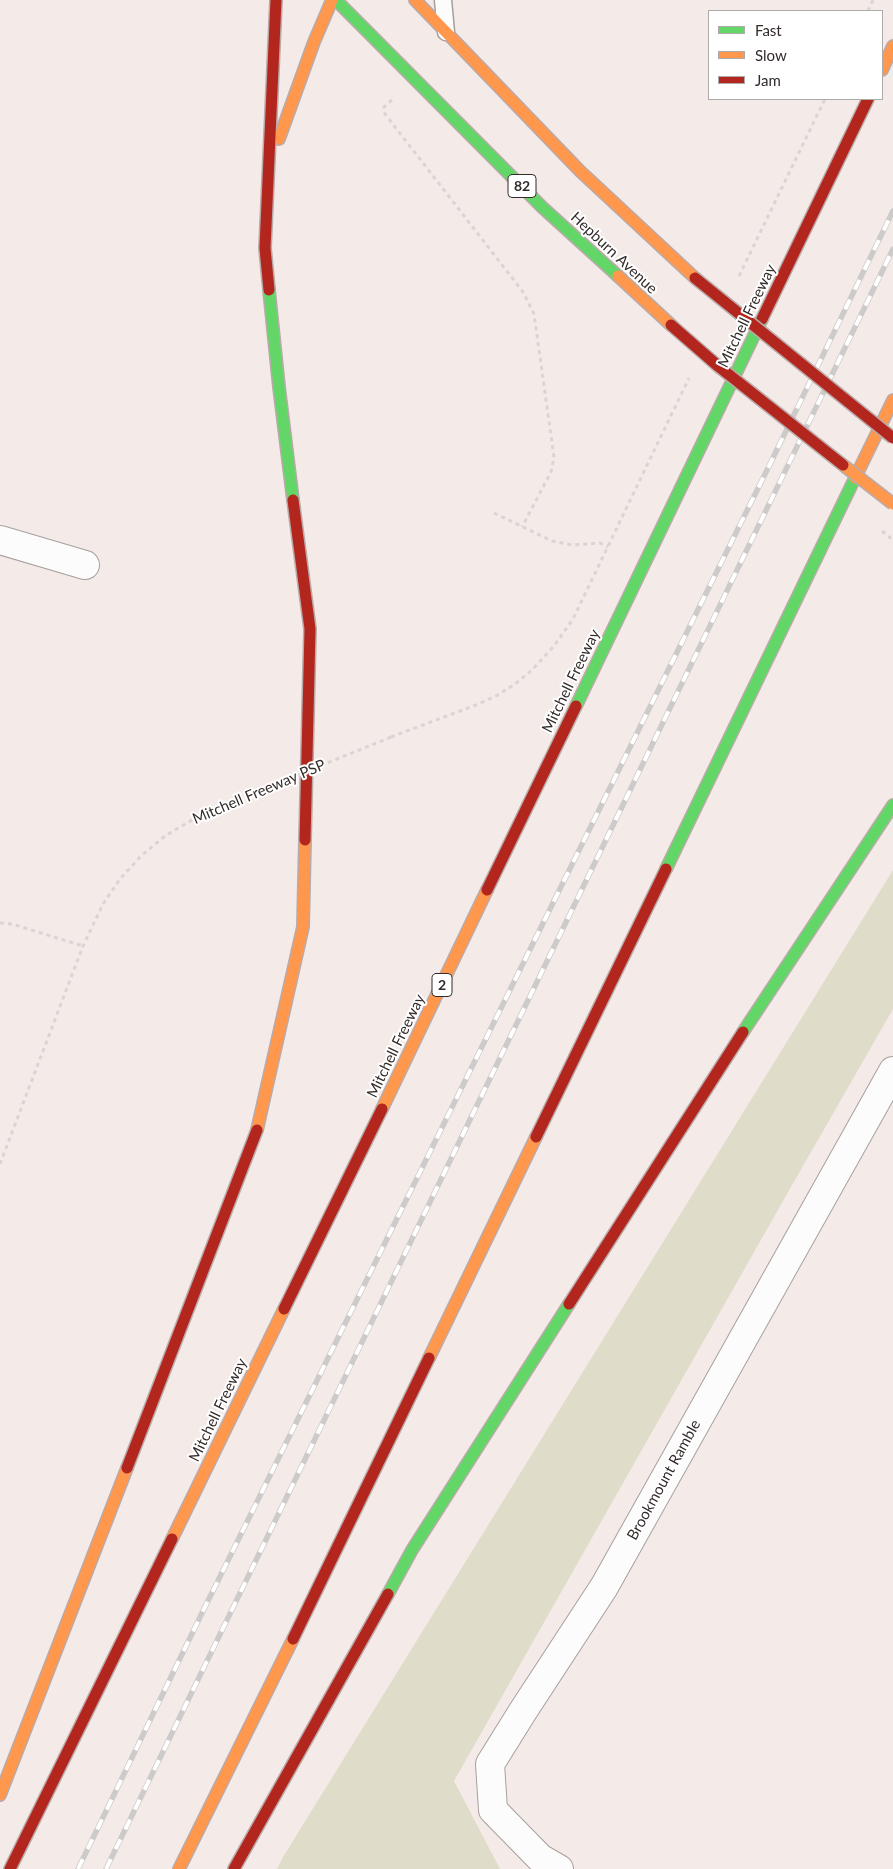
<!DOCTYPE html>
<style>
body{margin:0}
#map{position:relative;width:893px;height:1869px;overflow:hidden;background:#f4ebe8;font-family:Lato,sans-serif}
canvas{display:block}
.legend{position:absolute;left:708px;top:10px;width:175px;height:90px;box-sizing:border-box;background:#fff;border:1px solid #adaaa9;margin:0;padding:6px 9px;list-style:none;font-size:15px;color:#322b29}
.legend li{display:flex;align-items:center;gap:10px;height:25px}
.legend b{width:25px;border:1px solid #adaaa9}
</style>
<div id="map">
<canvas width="893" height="1869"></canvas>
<ul class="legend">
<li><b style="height:6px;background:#63d668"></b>Fast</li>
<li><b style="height:6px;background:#ff974d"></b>Slow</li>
<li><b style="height:6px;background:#b3261e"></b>Jam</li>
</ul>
</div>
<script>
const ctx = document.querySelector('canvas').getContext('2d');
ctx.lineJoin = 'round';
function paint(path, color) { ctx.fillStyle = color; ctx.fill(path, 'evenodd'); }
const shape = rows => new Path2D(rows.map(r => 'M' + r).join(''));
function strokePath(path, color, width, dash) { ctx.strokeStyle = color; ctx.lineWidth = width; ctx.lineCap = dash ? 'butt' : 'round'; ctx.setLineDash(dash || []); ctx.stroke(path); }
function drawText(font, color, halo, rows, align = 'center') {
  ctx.font = font + ' Lato,sans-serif'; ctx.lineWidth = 4; ctx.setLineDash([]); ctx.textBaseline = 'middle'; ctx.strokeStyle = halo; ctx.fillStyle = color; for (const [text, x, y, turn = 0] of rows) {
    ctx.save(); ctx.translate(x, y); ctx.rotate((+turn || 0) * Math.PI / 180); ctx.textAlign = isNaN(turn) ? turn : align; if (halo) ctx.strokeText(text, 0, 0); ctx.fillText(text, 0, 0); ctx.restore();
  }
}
paint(shape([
 [893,870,893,1009,791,1187,454,1781,500,1869,277,1869,283,1857]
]), '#dfdcc9');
const lane = shape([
 [443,0,446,32]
]);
const street = shape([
 [0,540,85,565],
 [559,1869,540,1858,493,1810,490,1764,523,1711,604,1587,893,1071]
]);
const fast = shape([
 [336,0,542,207,618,276],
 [269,290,279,387,293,500],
 [576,706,762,319],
 [666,869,855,478],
 [743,1032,893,805],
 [388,1594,412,1550,569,1304]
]);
const slow = shape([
 [415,0,580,171,695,278],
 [882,70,893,46],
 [279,139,314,42,332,0],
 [618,276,671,325],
 [855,478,893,400],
 [382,1109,487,890],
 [257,1130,303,927,305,840],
 [429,1358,536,1137],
 [172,1539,284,1309],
 [0,1795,127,1468],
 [179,1869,293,1639]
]);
const jam = shape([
 [269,290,265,248,276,0],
 [762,319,868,99],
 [293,500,310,629,305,840],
 [487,890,576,706],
 [536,1137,666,869],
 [569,1304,743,1032],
 [284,1309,382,1109],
 [127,1468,257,1130],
 [293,1639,429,1358],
 [10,1869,172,1539],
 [234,1869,388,1594]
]);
strokePath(lane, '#a6a09d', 19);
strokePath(street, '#a6a09d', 30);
strokePath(fast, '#baaaaa', 14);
strokePath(slow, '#baaaaa', 14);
strokePath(jam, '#baaaaa', 14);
strokePath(shape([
 [868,11,873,0],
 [392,100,384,107,385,114,523,292,534,314,554,457,551,472,522,527],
 [739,276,825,99],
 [494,513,552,541,572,545,600,543,608,547],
 [391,737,476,705,496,696,515,684,532,670,554,646,573,619,689,378],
 [0,923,12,924,83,946],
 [0,1164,83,946,103,904,120,879,141,856,165,836,202,814]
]), '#d8d5d4', 3, [4, 4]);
strokePath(lane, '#fdfcfc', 16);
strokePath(street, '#fdfcfc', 28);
strokePath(fast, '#63d668', 11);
strokePath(slow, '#ff974d', 11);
strokePath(jam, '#b3261e', 11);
const rail = shape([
 [78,1869,202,1613,770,464,893,211],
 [106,1869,893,249]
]);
strokePath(rail, '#cdcbca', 5.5);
strokePath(rail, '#fff', 4, [11]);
const slowBridge = shape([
 [843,465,893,504]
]);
const jamBridge = shape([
 [695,278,893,438],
 [671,325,718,366,843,465]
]);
strokePath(slowBridge, '#baaaaa', 14, []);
strokePath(jamBridge, '#baaaaa', 14, []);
strokePath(shape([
 [882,531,893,540],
 [202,814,391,737]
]), '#d8d5d4', 3, [4, 4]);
strokePath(slowBridge, '#ff974d', 11);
strokePath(jamBridge, '#b3261e', 11);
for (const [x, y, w] of [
 [522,186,28],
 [442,985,20]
]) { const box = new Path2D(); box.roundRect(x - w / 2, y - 11.5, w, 23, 4); ctx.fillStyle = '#fff'; ctx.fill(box); strokePath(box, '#322b29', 1); }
drawText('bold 14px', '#322b29', null, [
 ["82",522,186],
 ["2",442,985]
]);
drawText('15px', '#322b29', '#fff', [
 ["Hepburn Avenue",614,253,43],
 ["Mitchell Freeway",747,316,-64],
 ["Mitchell Freeway",571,681,-64],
 ["Mitchell Freeway PSP",259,792,-23],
 ["Mitchell Freeway",396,1046,-64],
 ["Mitchell Freeway",218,1410,-64],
 ["Brookmount Ramble",664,1480,-61]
]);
</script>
